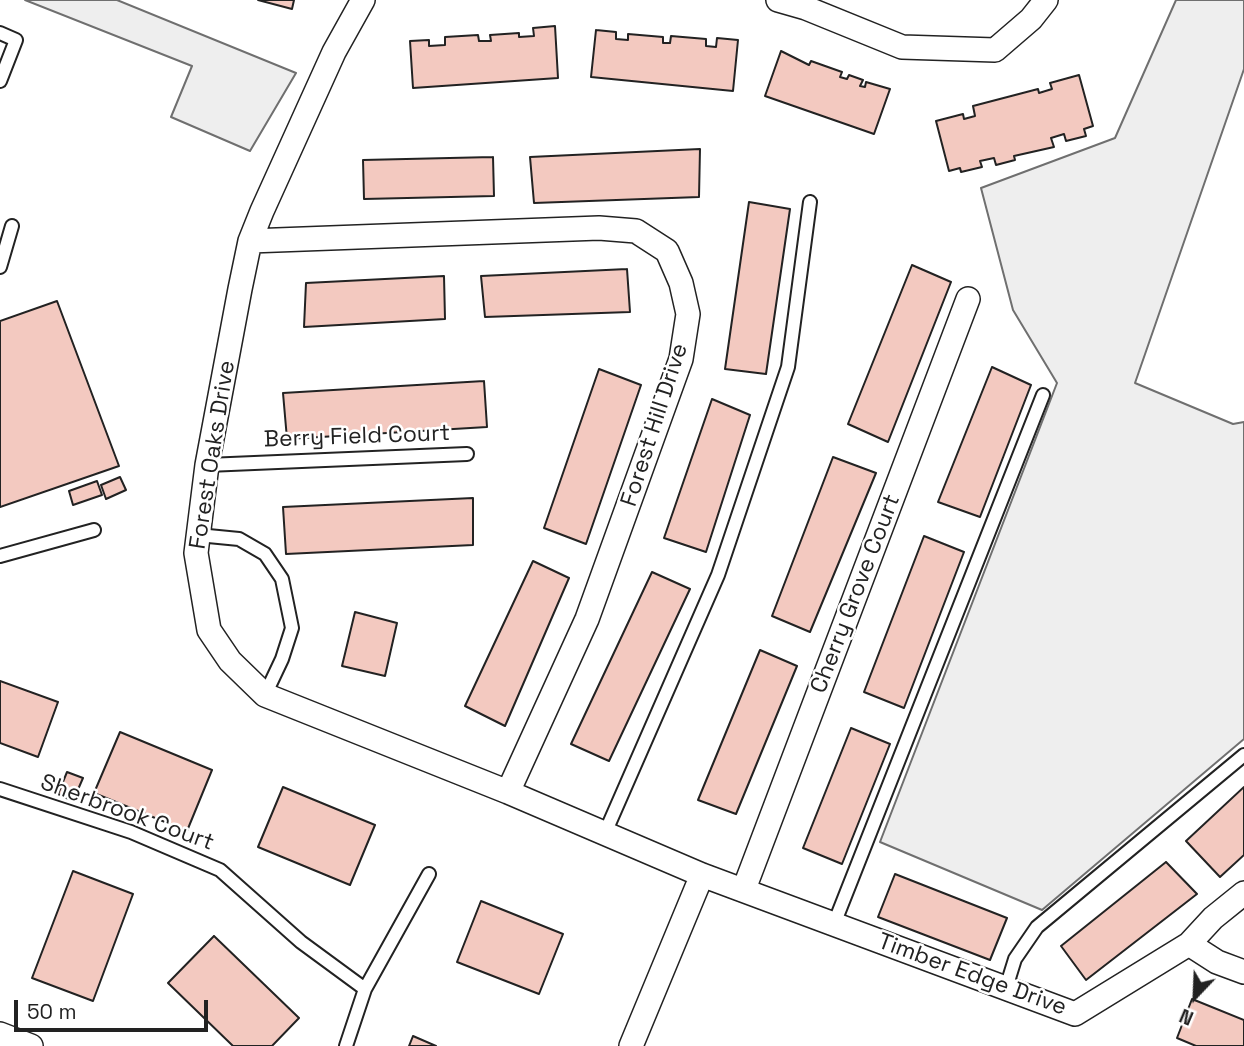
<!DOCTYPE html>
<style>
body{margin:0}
#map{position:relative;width:1244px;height:1046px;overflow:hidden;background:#fff;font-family:"Space Grotesk",sans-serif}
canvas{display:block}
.north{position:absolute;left:1160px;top:962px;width:70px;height:70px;-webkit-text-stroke:5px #fff;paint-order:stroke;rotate:203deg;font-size:19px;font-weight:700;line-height:28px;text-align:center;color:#222}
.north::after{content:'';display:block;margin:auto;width:24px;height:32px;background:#222;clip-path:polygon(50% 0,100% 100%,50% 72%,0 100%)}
.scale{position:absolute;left:14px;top:1000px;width:194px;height:32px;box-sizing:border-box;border:4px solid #222;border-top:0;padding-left:9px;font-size:21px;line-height:24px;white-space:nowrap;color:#222;-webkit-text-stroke:5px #fff;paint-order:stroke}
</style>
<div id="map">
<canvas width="1244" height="1046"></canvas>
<div class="north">N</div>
<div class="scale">50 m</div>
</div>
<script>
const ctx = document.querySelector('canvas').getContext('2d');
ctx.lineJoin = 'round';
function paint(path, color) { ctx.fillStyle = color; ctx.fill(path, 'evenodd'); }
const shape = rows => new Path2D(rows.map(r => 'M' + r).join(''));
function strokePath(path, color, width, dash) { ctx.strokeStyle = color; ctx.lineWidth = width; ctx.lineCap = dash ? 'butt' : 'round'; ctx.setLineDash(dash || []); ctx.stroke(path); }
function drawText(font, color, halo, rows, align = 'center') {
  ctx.font = font + ' "Space Grotesk",sans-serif'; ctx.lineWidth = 5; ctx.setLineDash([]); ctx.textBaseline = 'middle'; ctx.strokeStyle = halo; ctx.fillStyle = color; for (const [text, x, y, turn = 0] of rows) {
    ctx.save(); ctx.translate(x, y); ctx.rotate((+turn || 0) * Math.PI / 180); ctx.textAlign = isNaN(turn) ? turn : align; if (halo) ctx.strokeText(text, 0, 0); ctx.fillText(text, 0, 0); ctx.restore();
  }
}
const green = shape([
 [25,0,117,0,296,73,250,151,171,117,192,66,25,0],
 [1176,0,1244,0,1244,69,1135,383,1233,424,1244,422,1244,739,1042,910,880,842,1057,383,1013,310,981,188,1115,138,1176,0]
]);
paint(green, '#eee');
strokePath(green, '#6f6f6f', 2);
const building = shape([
 [258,0,294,0,292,9,258,0],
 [555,26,558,78,413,88,410,41,429,40,429,46,445,45,445,37,478,35,479,41,491,41,490,35,519,33,519,37,534,36,533,28,555,26],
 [596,30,616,32,616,39,628,40,628,34,663,37,663,43,670,43,671,36,706,39,706,46,716,47,717,38,738,40,733,91,591,77,596,30],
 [781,51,809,65,811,61,842,72,840,77,847,79,849,75,863,80,860,86,865,87,866,82,890,89,874,134,765,96,781,51],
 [1079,75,1093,126,1084,129,1086,136,1066,141,1064,134,1051,138,1054,147,1014,156,1015,160,996,165,994,158,980,161,982,167,961,172,960,168,949,171,936,121,963,114,964,119,975,116,973,106,1038,89,1039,93,1052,89,1050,83,1079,75],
 [700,149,699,197,534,203,530,157,700,149],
 [493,157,494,196,364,199,363,160,493,157],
 [749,202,790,209,766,374,725,369,749,202],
 [912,265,951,282,888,442,848,424,912,265],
 [627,269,630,312,485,317,481,276,627,269],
 [444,276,445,319,304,327,306,283,444,276],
 [57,301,119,466,0,507,0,321,57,301],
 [992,367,1031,385,980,517,938,502,992,367],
 [599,369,641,385,586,544,544,528,599,369],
 [484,381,487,427,287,439,283,393,484,381],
 [712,399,750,415,706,552,664,538,712,399],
 [833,457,876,473,810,632,772,616,833,457],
 [120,477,126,490,106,499,101,485,120,477],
 [97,481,102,495,73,505,69,491,97,481],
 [473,498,473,545,286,554,283,507,473,498],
 [924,536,964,552,904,708,864,692,924,536],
 [533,561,569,578,505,726,465,706,533,561],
 [652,572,690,589,609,761,571,744,652,572],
 [355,612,397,623,385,676,342,666,355,612],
 [760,650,797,666,736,814,698,800,760,650],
 [0,681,58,702,38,757,0,743,0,681],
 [851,728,890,744,842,864,803,848,851,728],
 [120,732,212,770,187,831,94,793,120,732],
 [67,772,83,778,73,801,58,794,67,772],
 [283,787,375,825,350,885,258,847,283,787],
 [1244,787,1244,855,1220,877,1186,841,1244,787],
 [1166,862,1197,894,1086,980,1061,946,1166,862],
 [73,871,133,894,93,1001,32,978,73,871],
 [895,874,1007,918,990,960,878,917,895,874],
 [481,901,563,934,539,994,457,962,481,901],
 [214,936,299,1018,272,1046,233,1046,168,983,214,936],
 [1192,999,1244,1020,1244,1046,1196,1046,1177,1038,1192,999],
 [413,1036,436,1046,409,1046,413,1036]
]);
paint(building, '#f3c9c0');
strokePath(building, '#222', 2);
const service = shape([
 [0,33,16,40,0,81],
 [0,267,12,226],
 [207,465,467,454],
 [198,535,239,539,265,554,282,579,292,628,282,659,265,695],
 [0,556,94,530],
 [0,789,131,832,220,870,301,942,365,989,429,874],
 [605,833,718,575,788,367,810,202],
 [834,924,1043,395],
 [1006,988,1015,959,1037,927,1244,755],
 [346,1046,365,989]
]);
const minor = shape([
 [363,0,334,52,262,211,250,241,240,289,207,465,196,553,209,630,230,661,265,695,508,792,702,875,1075,1014,1189,944],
 [778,0,806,8,902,47,995,50,1031,19,1046,0],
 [250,241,599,228,636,231,667,251,681,283,688,314,681,359,587,619,508,792],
 [744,889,968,299],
 [1244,893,1213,918,1189,944,1217,962,1244,972],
 [0,1034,31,1046],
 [631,1046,702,875]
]);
strokePath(service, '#222', 16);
strokePath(minor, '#222', 26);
strokePath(service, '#fff', 12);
strokePath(minor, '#fff', 23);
drawText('23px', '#222', '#fff', [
 ["Forest Hill Drive",655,425,-72],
 ["Berry Field Court",357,437,-2],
 ["Forest Oaks Drive",213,455,-81],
 ["Cherry Grove Court",856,594,-69],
 ["Sherbrook Court",127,813,20],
 ["Timber Edge Drive",972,975,20]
]);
</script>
